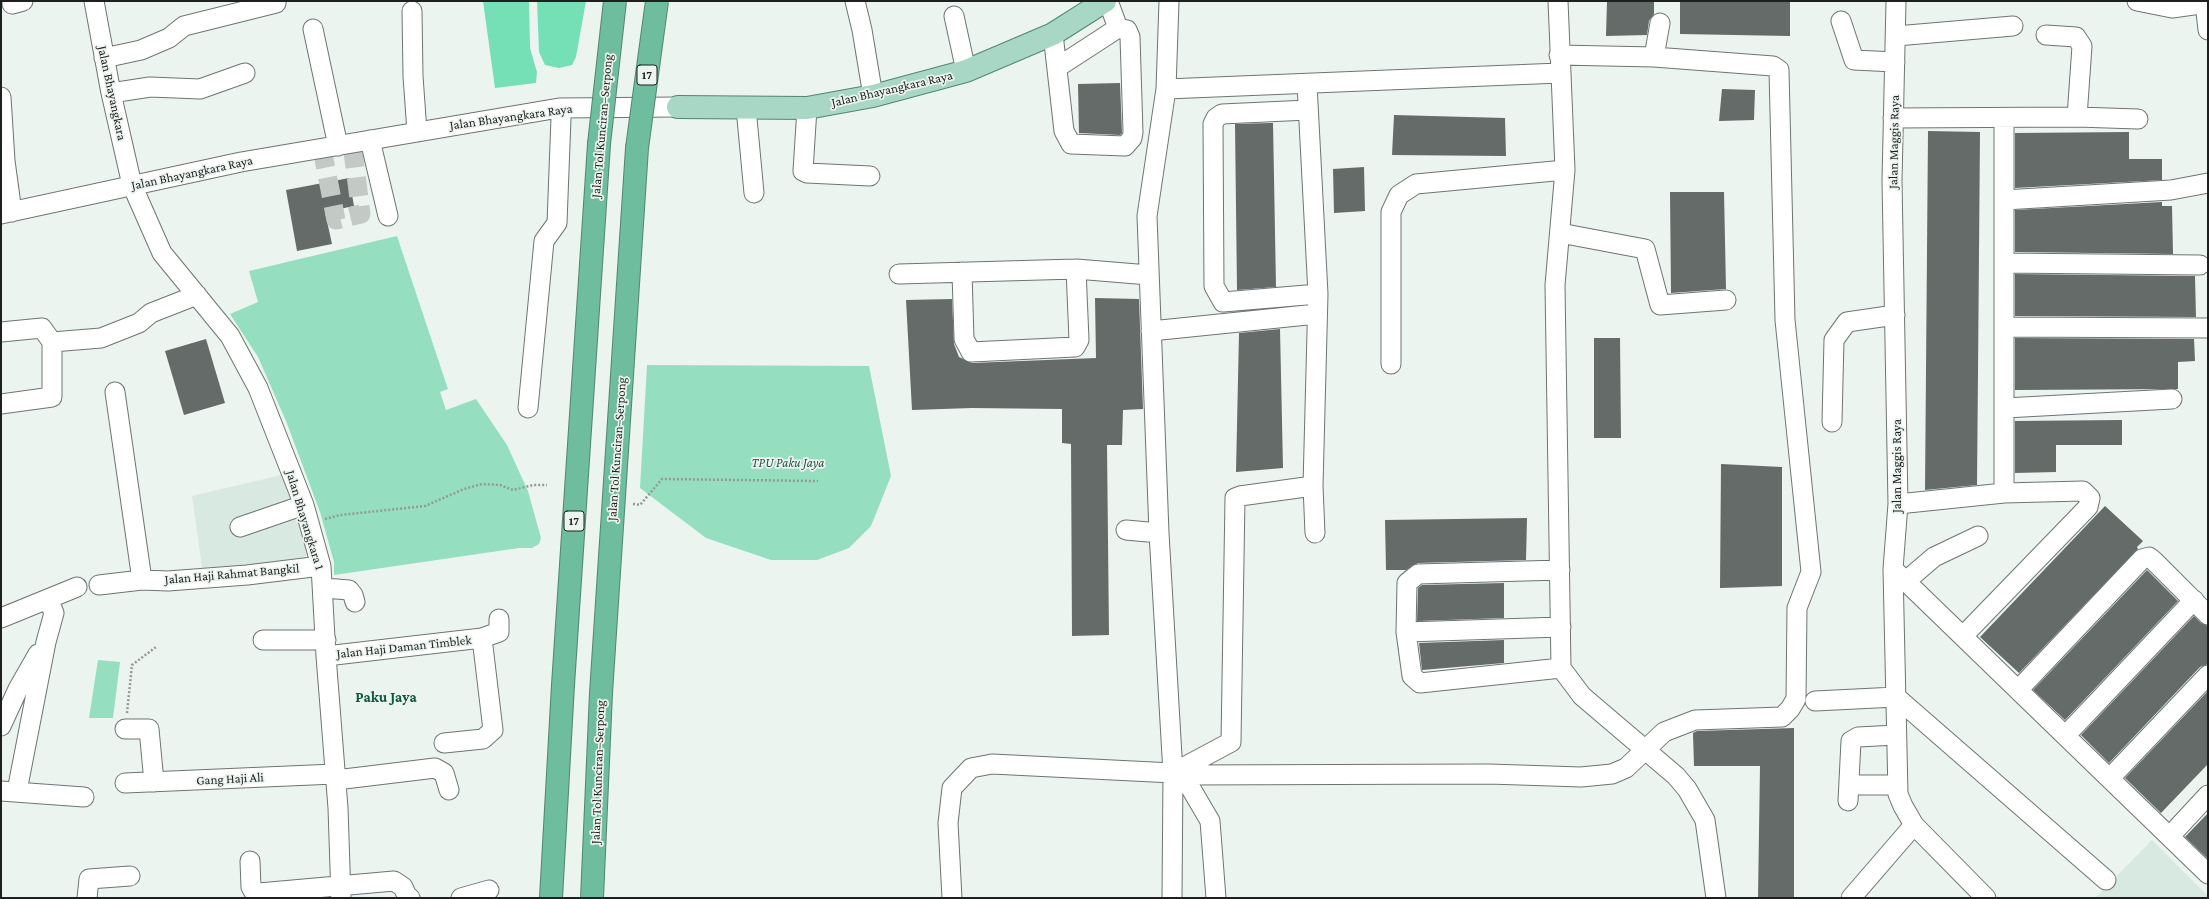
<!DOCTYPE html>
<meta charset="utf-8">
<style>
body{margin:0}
#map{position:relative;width:2209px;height:899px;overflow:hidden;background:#ecf4f0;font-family:"Crimson Pro",serif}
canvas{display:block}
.frame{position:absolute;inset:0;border:2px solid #1d201e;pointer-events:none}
</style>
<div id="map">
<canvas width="2209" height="899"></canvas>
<div class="frame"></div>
</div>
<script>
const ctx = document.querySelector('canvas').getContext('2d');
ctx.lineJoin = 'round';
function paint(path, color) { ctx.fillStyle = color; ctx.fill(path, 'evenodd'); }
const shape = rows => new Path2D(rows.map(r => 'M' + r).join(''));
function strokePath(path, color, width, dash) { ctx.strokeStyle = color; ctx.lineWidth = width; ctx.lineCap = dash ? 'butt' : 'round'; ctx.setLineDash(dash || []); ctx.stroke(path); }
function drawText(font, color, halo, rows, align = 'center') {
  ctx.font = font + ' "Crimson Pro",serif'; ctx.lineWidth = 3.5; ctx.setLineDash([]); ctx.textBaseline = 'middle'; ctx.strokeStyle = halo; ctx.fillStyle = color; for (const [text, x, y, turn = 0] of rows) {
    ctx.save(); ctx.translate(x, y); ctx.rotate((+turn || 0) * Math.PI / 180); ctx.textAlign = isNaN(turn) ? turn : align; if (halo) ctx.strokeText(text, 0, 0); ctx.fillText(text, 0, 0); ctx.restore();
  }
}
paint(shape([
 [285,474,310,555,289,561,203,574,192,496],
 [2152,840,2208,896,2208,898,2095,898]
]), '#d8e9e1');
paint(shape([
 [397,236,448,389,440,392,446,410,476,399,507,445,528,491,541,538,539,544,532,548,519,548,334,575,334,562,320,512,286,421,258,357,230,314,258,302,249,271],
 [647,365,869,366,891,476,871,526,849,548,817,560,771,560,706,538,640,488],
 [98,660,120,662,113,718,89,718]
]), '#95dfc0');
paint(shape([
 [483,1,529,1,530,48,537,72,536,83,495,88],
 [537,1,586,1,576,57,572,65,559,68,545,65,539,52]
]), '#75dfb6');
paint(shape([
 [1607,1,1654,1,1654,14,1649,21,1647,35,1606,36],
 [1680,1,1790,1,1790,36,1680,34],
 [1120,83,1122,133,1120,135,1079,133,1078,84],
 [1722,89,1755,90,1754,120,1719,121],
 [1394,115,1505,118,1506,156,1392,155],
 [1270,123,1273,123,1276,287,1237,290,1235,124],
 [1928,131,1980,132,1978,372,1977,485,1925,490],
 [2129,132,2129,159,2162,159,2162,180,2015,188,2015,133],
 [1364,167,1365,211,1334,213,1333,169],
 [349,178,354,206,325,212,332,244,297,251,286,190],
 [1670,192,1724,192,1726,289,1671,293],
 [2162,202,2162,206,2172,206,2173,254,2015,252,2015,210],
 [2015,274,2195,276,2196,317,2015,316],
 [1095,298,1139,299,1143,409,1123,410,1122,445,1107,445,1109,635,1072,636,1071,444,1062,443,1062,409,972,408,912,410,906,300,952,299,954,344,959,357,972,363,1096,358],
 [1280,329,1283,468,1236,472,1239,333],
 [1594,338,1620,338,1621,438,1594,438],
 [2015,338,2194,339,2195,361,2178,362,2178,389,2015,390],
 [206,339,225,403,184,415,165,351],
 [2122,420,2122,445,2056,445,2056,472,2015,473,2015,421],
 [1721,464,1782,467,1782,586,1720,588],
 [2105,506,2143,541,2137,547,2138,549,2019,673,1980,637],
 [1527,518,1526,560,1418,563,1406,570,1386,570,1385,520],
 [2147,570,2178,601,2065,720,2033,690],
 [1504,583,1504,618,1417,621,1418,588,1422,585],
 [2194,616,2201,623,2208,626,2208,664,2200,667,2109,763,2081,735],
 [1504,640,1504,663,1422,670,1419,643],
 [2208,691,2208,764,2161,813,2125,778],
 [1794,728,1794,898,1758,898,1760,766,1694,766,1693,733,1697,731],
 [2208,813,2208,859,2185,837]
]), '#646b68');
strokePath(shape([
 [322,149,336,220,361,214,352,144]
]), '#c3cac6', 19, [19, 10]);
const minor = shape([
 [94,1,111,93,132,185,162,253,230,336,258,388,304,505,321,566,326,656,338,808,341,898],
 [855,1,862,30,873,96],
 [1108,1,1118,28],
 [1169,1,1166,89,1147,216,1159,533,1173,773,1183,775,1210,821,1216,898],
 [1558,1,1565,170,1555,285,1561,668,1582,696,1676,776,1687,789,1705,820,1716,898],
 [1896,1,1892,181,1898,504,1893,569,1898,794,1903,806,1914,825,1986,898],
 [2137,1,2172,8,2208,3],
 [2205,3,2208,30],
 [12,4,23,1],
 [412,11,413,76,417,132],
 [954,16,966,71],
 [1841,21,1854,60,1895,62],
 [313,29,338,146],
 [1053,34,1064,131,1071,144,1125,146,1132,138,1133,132,1130,37,1127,30,1118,28,1058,67],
 [2046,35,2076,37,2082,46,2077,117],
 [1896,36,2013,26],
 [1559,55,1654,57,1660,23],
 [104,58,141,50,169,38,184,26,276,3],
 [1307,84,1318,294,1313,486,1315,533],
 [1166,89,1560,73],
 [111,93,150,87,200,89,245,73],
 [1,97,5,161,12,212],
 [746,108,754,193],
 [807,108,803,171,807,173,870,176],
 [1308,110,1222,114,1216,118,1213,124,1214,286,1223,302,1318,294],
 [1893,118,2077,117,2138,119],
 [2004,119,2004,493],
 [370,140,388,216],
 [2004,200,2171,190,2208,183],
 [1,214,241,162,559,108,678,107],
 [1560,233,1645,249,1660,305,1726,300],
 [2004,263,2200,265],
 [962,272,964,339,971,352,1075,347,1079,340,1076,269],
 [899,274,1076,269,1149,275],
 [2005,327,2208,328],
 [1151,331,1317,314],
 [1,332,42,328,52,342,52,397,1,404],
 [52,342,101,338,139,323,151,313,197,295],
 [1391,364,1391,212,1399,195,1416,184,1565,170],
 [115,392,142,580],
 [528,408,544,241,557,223,561,118,559,108],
 [2005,408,2172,399],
 [1832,422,1834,340,1847,322,1895,315],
 [1898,504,2004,493,2083,491,2090,498,2088,507,1963,636],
 [240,527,304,505],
 [1126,530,1159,533],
 [1893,569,2208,874],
 [1560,570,1418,574,1407,583,1406,632,1561,627],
 [1906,581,1934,557,1978,536],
 [99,585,142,580,168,581,247,575,321,566],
 [324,588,349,590,353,595,355,602],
 [1,618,77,587],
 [1406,632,1412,676,1420,683,1561,668],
 [263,640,326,640],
 [326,656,482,638,499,632,499,619],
 [2019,689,2142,559,2149,557,2154,561,2208,615],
 [1815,701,1896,697,2106,880],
 [1,726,18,689,38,654],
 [125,729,149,729,154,782],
 [2066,735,2194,600],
 [444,743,483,739,493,730,482,638],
 [1183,775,1489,774,1581,777,1612,774,1626,768,1664,732,1695,720,1782,717,1790,709,1796,699,1797,608,1811,572,1785,320,1779,70,1773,66,1654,57],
 [2110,778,2208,675],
 [336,780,435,768,444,773,449,790],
 [125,783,335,774],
 [1849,785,1898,785],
 [1,791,84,797],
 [17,791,46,642,54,613,48,599],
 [1848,801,1851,741,1858,737,1896,735],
 [2170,836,2208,795],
 [250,861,251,887,254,892,259,893,394,881,403,887,407,896,410,898],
 [87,898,89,879,130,876],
 [461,898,489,890],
 [952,898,948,823,952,788,971,768,992,764,1173,773,1231,742,1235,498,1240,496,1313,486],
 [1172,898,1173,773],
 [1851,898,1914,825]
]);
const major = shape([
 [678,107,807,108,873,96,966,71,1053,34,1105,1]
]);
const highway = shape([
 [551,898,563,685,599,144],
 [592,898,601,693,637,148]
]);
strokePath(minor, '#6d7571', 21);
strokePath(major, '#528671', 24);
strokePath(highway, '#528671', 24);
strokePath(shape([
 [633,504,640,505,662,479,818,481],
 [325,519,340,515,425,506,464,489,482,484,500,485,513,490,533,485,547,485],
 [127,713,132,665,156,647]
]), '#949996', 2.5, [2, 2]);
strokePath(minor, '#fff', 19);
strokePath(major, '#a8d7c5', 22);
strokePath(highway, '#6ebd9e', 22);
const highwayBridge = shape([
 [599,144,615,1],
 [637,148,657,1]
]);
strokePath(highwayBridge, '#528671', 24, []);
strokePath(highwayBridge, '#6ebd9e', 22);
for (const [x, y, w] of [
 [647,75,20],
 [574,521,20]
]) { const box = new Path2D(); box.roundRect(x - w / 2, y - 10, w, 20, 3); ctx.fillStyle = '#ecf4f0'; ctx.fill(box); strokePath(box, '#1d201e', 1); }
drawText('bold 12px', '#1d201e', null, [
 ["17",647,75],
 ["17",574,521]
]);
drawText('13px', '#1d201e', '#ecf4f0', [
 ["Jalan Bhayangkara Raya",892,89,-13],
 ["Jalan Bhayangkara",112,93,78],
 ["Jalan Bhayangkara Raya",511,117,-8],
 ["Jalan Tol Kunciran–Serpong",602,126,-85],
 ["Jalan Maggis Raya",1894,142,-89],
 ["Jalan Bhayangkara Raya",192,173,-12],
 ["Jalan Tol Kunciran–Serpong",617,449,-86],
 ["Jalan Maggis Raya",1897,466,-90],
 ["Jalan Bhayangkara 1",305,520,73],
 ["Jalan Haji Rahmat Bangkil",232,574,-5],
 ["Jalan Haji Daman Timblek",404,647,-6],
 ["Jalan Tol Kunciran–Serpong",598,772,-88],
 ["Gang Haji Ali",230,779,-3]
]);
drawText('italic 13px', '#275443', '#ecf4f0', [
 ["TPU Paku Jaya",788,463]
]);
drawText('bold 15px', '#0b5740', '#ecf4f0', [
 ["Paku Jaya",386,697]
]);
</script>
